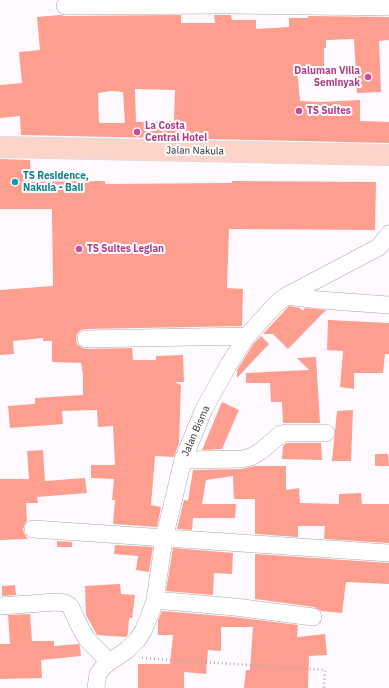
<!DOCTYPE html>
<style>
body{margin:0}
canvas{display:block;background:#fefaff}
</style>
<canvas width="389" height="688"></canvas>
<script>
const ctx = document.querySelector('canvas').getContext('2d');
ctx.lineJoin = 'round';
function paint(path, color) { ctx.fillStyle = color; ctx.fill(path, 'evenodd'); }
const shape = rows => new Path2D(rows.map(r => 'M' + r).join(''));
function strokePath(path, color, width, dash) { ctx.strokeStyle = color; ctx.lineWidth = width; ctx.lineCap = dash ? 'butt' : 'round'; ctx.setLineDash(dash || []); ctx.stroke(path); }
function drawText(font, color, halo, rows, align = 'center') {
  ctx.font = font + ' "IBM Plex Sans",sans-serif'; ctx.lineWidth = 4; ctx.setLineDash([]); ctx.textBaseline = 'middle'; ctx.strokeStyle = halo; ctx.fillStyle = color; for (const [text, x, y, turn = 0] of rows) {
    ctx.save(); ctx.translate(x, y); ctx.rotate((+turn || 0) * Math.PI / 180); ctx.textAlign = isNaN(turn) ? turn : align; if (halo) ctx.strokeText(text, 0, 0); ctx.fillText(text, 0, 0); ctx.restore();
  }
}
paint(shape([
 [60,15,65,16,181,15,181,23,215,23,214,15,231,15,232,20,256,20,256,29,289,27,289,18,308,18,308,16,389,17,389,40,379,41,381,92,357,93,354,39,326,40,326,48,324,48,324,69,297,69,300,101,321,102,360,100,360,121,389,122,389,143,21,135,20,116,0,118,0,85,22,83,19,52,40,50,37,17],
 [135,89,175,90,174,121,136,122],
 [111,91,123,92,125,123,99,123,98,93],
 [0,159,30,160,31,182,105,181,105,184,232,183,232,181,376,182,375,230,229,229,227,288,243,289,242,326,86,329,81,330,77,334,76,339,77,344,82,348,86,349,132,348,133,360,156,360,156,356,183,355,184,382,175,382,181,385,179,443,174,457,155,456,151,505,161,507,157,527,113,524,115,500,112,500,114,479,91,478,91,465,115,465,113,426,98,427,97,410,62,411,63,424,10,428,8,406,35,404,35,398,83,395,83,375,81,363,52,362,52,341,43,341,43,338,13,341,14,354,0,355,0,290,53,286,52,209,0,209],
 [289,306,300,308,303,311,305,308,326,310,288,349,273,334,263,334],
 [328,320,389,323,389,354,385,354,383,373,354,373,354,389,340,387,343,351,327,350],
 [261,336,269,344,237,378,237,370,254,343],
 [316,357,320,423,283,423,282,402,271,402,270,383,246,383,246,373,309,370,297,358],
 [222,402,239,410,222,449,202,450],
 [353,410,351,461,332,461,337,411],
 [286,443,321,443,322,460,282,459,283,446],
 [43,450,45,481,85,478,87,493,37,497,38,503,26,503,27,521,25,524,23,529,24,533,28,539,0,540,0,479,29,479,27,451],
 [375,454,388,454,389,466,375,466],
 [255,466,286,466,286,490,299,488,300,503,339,504,339,494,361,493,362,504,389,504,389,543,324,539,325,526,298,526,298,537,255,534,255,499,234,499,233,476,206,480,202,504,236,504,235,518,193,518,192,530,177,529,184,500,188,501,193,470,241,469],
 [57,541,72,542,72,547,57,547],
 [115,545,153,547,149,572,136,570,138,556,114,554],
 [173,548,233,553,232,574,214,573,213,595,166,591],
 [255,554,389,563,389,584,346,582,342,613,321,611,314,607,255,599],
 [120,584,121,594,135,595,132,618,129,618,128,634,126,637,97,635,86,615,85,586],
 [15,585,16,595,2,596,2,586],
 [162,611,234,617,298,625,297,637,325,634,327,655,309,656,308,688,244,688,246,670,250,670,253,627,221,627,221,651,208,650,206,674,184,672,184,688,138,688,138,664,170,664,173,635,158,635,158,620],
 [30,614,32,641,54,641,54,646,79,644,80,647,81,656,41,660,42,678,0,679,0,644,10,644,8,615]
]), '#fd9e8f');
const minor = shape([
 [65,6,229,5,389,7],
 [286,296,319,300,389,305],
 [86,339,247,336],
 [183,460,241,459,251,457,261,451,281,434,286,433,326,433],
 [33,529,389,553],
 [155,600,235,607,313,617],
 [0,606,56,602,65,603,70,606,81,629,87,639,109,662],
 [96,688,98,674,104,666,127,650,138,639,144,629,152,609,155,600,164,539,183,460,204,409,229,364,247,336,276,304,286,296,379,247,389,234]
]);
const major = shape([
 [0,147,389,155]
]);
strokePath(minor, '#aca5ad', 18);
strokePath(major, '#d9d9d9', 22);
strokePath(shape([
 [142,658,325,670,324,688]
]), '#b1aeb2', 2.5, [1, 3]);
strokePath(minor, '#fff', 17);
strokePath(major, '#fdd4ca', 21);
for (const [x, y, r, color] of [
 [368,77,4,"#d1479c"],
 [299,111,4,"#d1479c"],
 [137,132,4,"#d1479c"],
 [15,182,4,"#0f9aa8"],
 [79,249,4,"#d1479c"]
]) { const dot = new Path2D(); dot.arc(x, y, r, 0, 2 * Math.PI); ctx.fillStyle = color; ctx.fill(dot); strokePath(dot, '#fff', 1.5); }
drawText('bold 10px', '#b23c85', '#fff', [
 ["Daluman Villa",360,71,"right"],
 ["Seminyak",360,83,"right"],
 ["TS Suites",307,111],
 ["La Costa",145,126],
 ["Central Hotel",145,138],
 ["TS Suites Legian",87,249]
], 'left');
drawText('10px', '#2e2b2e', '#fff', [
 ["Jalan Nakula",195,151,1],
 ["Jalan Bisma",196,431,-66]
]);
drawText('bold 10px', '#0d838f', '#fff', [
 ["TS Residence,",23,176],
 ["Nakula - Bali",23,188]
], 'left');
</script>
